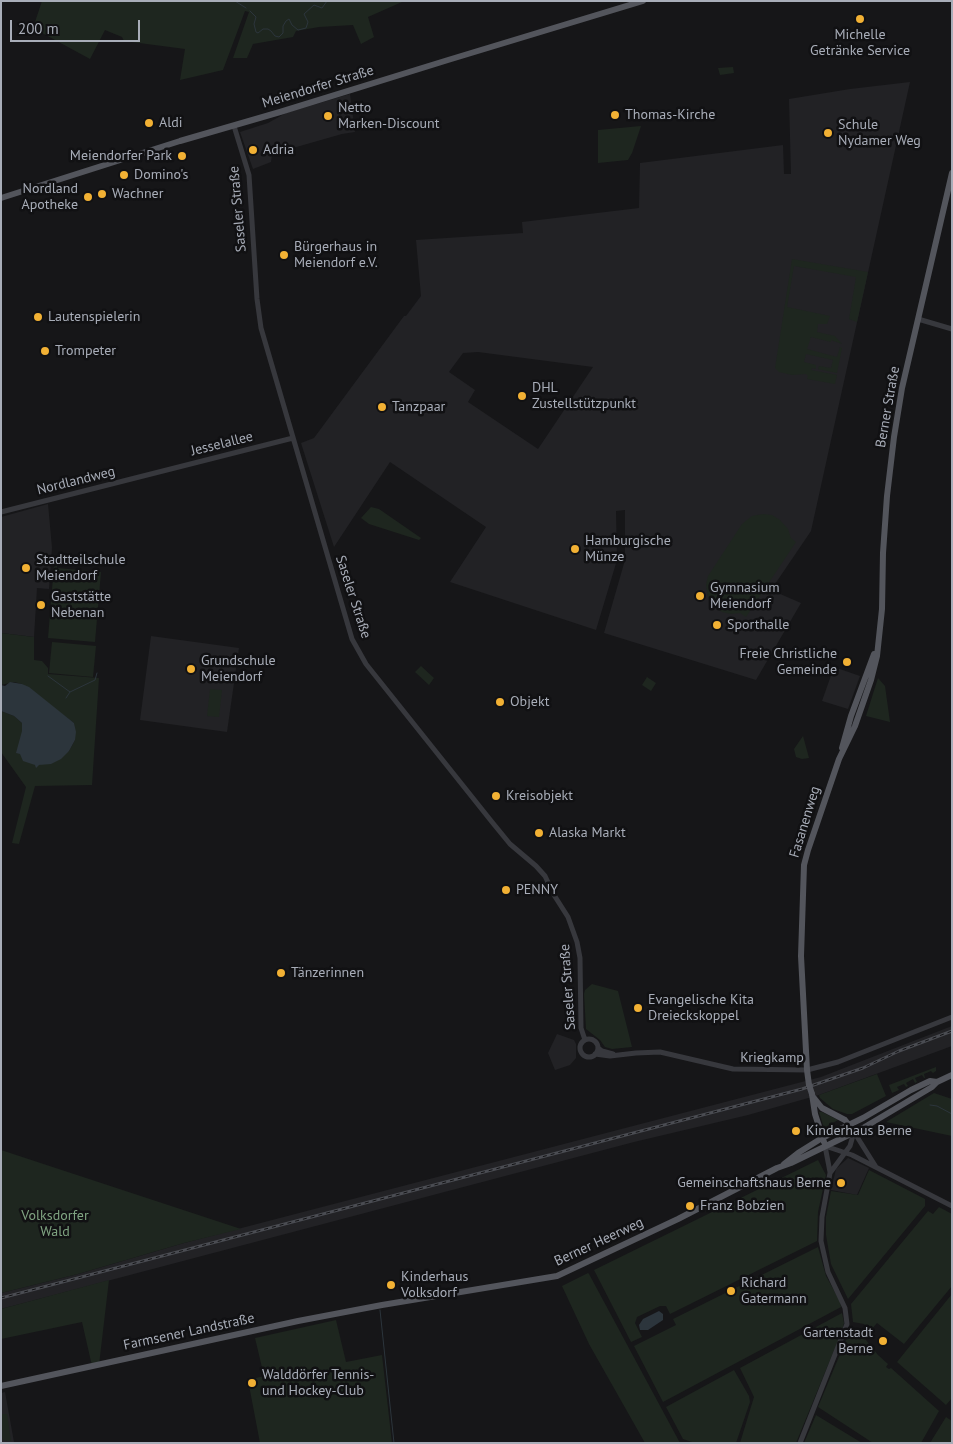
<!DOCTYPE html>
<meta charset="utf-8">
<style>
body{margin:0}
#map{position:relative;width:953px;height:1444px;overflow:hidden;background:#161618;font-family:"PT Sans",sans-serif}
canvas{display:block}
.frame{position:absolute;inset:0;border:2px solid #a8adb8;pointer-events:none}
.scale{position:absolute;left:10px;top:20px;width:130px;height:22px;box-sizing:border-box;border:2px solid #a8adb8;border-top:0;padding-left:6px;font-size:15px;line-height:18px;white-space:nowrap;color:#a8adb8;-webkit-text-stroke:4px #111113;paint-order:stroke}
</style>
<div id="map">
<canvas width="953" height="1444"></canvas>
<div class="frame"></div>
<div class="scale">200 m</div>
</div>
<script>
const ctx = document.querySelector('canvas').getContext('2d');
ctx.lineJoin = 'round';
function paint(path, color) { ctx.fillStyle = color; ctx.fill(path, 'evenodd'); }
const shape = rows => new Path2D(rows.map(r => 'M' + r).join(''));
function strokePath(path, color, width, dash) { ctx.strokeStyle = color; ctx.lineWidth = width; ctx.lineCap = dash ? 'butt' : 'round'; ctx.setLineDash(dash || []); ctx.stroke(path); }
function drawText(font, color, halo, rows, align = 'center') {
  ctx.font = font + ' "PT Sans",sans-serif'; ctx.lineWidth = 5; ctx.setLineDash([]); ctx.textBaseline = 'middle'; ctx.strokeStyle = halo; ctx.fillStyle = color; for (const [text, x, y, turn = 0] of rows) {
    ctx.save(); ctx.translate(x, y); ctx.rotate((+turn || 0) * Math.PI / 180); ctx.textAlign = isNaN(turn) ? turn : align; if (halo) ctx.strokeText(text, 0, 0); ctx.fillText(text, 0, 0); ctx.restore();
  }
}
paint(shape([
 [910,82,811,531,771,590,801,603,756,680,604,633,625,560,625,510,616,511,617,560,596,630,450,582,486,527,390,462,334,547,301,443,314,438,404,316,406,316,421,296,416,240,523,233,522,222,639,208,640,163,783,145,784,174,791,174,789,99,850,89],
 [478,352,593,367,538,449,468,402,475,390,449,372,463,353],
 [350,94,355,132,342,134,272,154,271,162,253,169,240,132,268,123,286,113],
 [48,504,52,548,49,589,37,588,34,637,1,633,1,517],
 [151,636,239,648,227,732,140,720],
 [834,667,860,676,848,709,822,701],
 [952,1026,952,1046,819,1095,748,1115,634,1142,1,1309,1,1293,78,1274,184,1243,821,1077],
 [557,1034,574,1040,576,1044,576,1058,570,1065,555,1070,548,1053],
 [848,1158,869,1168,857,1195,831,1190,836,1169],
 [5,1392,14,1442,9,1443,1,1443,1,1393]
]), '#222225');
paint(shape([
 [42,1,402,1,402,2,368,17,374,37,361,44,353,25,319,27,296,31,293,37,253,44,247,58,233,58,249,12,245,11,223,70,180,80,185,49,124,41,122,37,105,30,90,59,33,28],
 [733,67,734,73,720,75,718,68],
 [641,126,632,153,628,160,598,163,598,130],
 [792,259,868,272,857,322,849,319,856,277,794,266,787,307,830,316,827,324,818,324,817,332,835,336,842,344,831,340,831,342,811,337,807,349,837,357,840,347,842,348,837,373,818,369,819,366,831,368,833,360,806,354,804,362,816,365,816,369,812,368,811,370,837,375,835,384,807,379,808,376,806,374,792,375,779,372,775,368],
 [371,507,379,509,421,538,419,540,369,524,361,518],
 [763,514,772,515,780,520,788,529,791,538,796,542,746,617,740,613,731,614,722,612,713,605,708,597,706,585,708,576,742,524,752,516],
 [54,565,57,565,57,568,101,572,95,642,48,638],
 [1,633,34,637,34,660,42,661,48,668,48,674,99,678,92,785,35,786,19,844,12,843,26,787,1,752,1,711,14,716,22,723,23,731,18,751,35,765,39,765,69,751,75,740,74,723,22,684,14,682,1,685],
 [52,642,96,646,93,677,49,673],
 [421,666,434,678,429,685,415,672],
 [647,677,656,683,651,691,642,685],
 [878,678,885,686,890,722,866,716],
 [210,689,222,690,219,717,207,716],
 [803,736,809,758,802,759,796,757,794,749],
 [592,984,618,991,632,1047,612,1049,605,1047,600,1040,586,1029,584,994,585,990],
 [936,1067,936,1071,933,1073,931,1071,924,1074,925,1078,924,1078,922,1075,915,1078,917,1082,915,1083,913,1079,906,1083,908,1086,906,1087,904,1084,897,1087,899,1090,892,1093,889,1085],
 [877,1074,886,1096,852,1114,847,1114,833,1109,820,1098,819,1095],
 [934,1093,952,1099,952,1136,886,1122],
 [819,1112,822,1112,838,1120,824,1128],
 [1,1150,241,1229,184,1243,78,1274,1,1293],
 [818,1160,826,1175,818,1212,817,1241,670,1314,666,1306,660,1306,637,1317,635,1323,642,1337,631,1342,594,1270],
 [869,1170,925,1199,925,1206,848,1299,831,1264,826,1235,826,1217,831,1191,858,1195],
 [939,1207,952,1214,952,1286,904,1344,877,1323,870,1331,864,1324,853,1322,851,1304,928,1211,933,1214],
 [818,1247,826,1276,840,1301,841,1307,663,1402,634,1346,676,1325,673,1319],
 [588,1273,589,1274,680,1443,645,1443,589,1344,562,1286],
 [109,1280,99,1365,92,1366,82,1322,1,1339,1,1309],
 [952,1294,952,1398,946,1405,897,1362],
 [842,1313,844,1323,842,1331,796,1443,740,1443,754,1397,740,1368],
 [336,1320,346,1362,382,1355,392,1443,260,1443,248,1380,264,1376,255,1338],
 [858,1330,878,1355,888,1364,886,1367,889,1369,891,1368,939,1411,921,1443,873,1443,818,1407,848,1335],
 [734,1370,749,1396,750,1402,736,1443,695,1443,683,1439,666,1407],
 [1,1414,7,1414,11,1441,7,1441,1,1439],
 [816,1415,862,1443,804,1443],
 [946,1417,952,1421,952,1443,930,1443]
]), '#1e261f');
paint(shape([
 [10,682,22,684,29,687,74,723,76,732,75,740,69,751,61,759,51,764,39,765,36,768,35,765,23,761,20,754,16,753,22,731,22,723,14,716,1,711,1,685,5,686],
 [659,1311,663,1314,663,1320,648,1330,640,1330,639,1325,643,1319]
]), '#2c353c');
strokePath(shape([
 [235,1,246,8],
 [250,11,256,17,254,24,256,32,258,33,263,29,268,29,271,31,275,36,279,37,283,33,283,26,286,21,289,19,292,25,298,30,306,28,308,22,304,14,314,5,322,8,327,1],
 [48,676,70,692,66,698],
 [70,692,95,680,97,673],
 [930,1105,937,1106,952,1114],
 [380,1310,394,1443]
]), '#2c353c', 1);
strokePath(shape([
 [234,126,249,175,257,299,261,328,352,639,366,664,492,822,510,844,536,866,545,876,554,895,568,917,577,942,580,958,581,1028,585,1040],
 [918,319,952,329],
 [1,512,293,438],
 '580 1048a9 9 0 1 1 18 0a9 9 0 1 1-18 0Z',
 [598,1048,602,1051,613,1054],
 [595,1054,610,1056,636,1053,660,1052,733,1069,807,1070,838,1062,952,1017],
 [854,1132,876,1167],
 [830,1172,825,1146,852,1155,952,1206],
 [800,1443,847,1324,845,1308,828,1272,821,1241,822,1217,830,1173,850,1146,854,1132]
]), '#37383d', 5);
strokePath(shape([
 [1,198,180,141,280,112,448,60,643,1],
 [842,748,851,716,874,654],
 [809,1085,807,1070,801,956,804,865,808,850,839,759,855,726,871,680,877,656,882,609,883,553,887,496,894,437,902,388,952,173],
 [812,1094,815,1114,824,1142],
 [814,1098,822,1108,845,1120,849,1125],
 [784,1164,798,1153,822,1138,863,1118,911,1090,930,1081,937,1082],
 [1,1386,298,1321,382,1305,557,1276,678,1219,777,1168,791,1163,863,1128,932,1087,937,1082,952,1075]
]), '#53555c', 6);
const rail = shape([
 [1,1298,802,1089,863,1068,899,1051,952,1031]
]);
strokePath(rail, '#4a4c52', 3);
strokePath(rail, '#111113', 1, [4]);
strokePath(shape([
 [809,1085,812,1094]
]), '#53555c', 6);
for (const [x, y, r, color] of [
 [860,19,5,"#f2b134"],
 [615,115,5,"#f2b134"],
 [328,116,5,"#f2b134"],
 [149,123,5,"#f2b134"],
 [828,133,5,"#f2b134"],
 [253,150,5,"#f2b134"],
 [182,156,5,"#f2b134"],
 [124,175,5,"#f2b134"],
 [102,194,5,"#f2b134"],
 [88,197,5,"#f2b134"],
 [284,255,5,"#f2b134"],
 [38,317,5,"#f2b134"],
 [45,351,5,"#f2b134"],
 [522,396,5,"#f2b134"],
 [382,407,5,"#f2b134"],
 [575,549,5,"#f2b134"],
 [26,568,5,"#f2b134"],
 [700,596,5,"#f2b134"],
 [41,605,5,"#f2b134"],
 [717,625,5,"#f2b134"],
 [847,662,5,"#f2b134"],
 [191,669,5,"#f2b134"],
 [500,702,5,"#f2b134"],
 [496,796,5,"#f2b134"],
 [539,833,5,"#f2b134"],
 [506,890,5,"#f2b134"],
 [281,973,5,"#f2b134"],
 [638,1008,5,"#f2b134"],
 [796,1131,5,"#f2b134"],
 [841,1183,5,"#f2b134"],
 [690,1206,5,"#f2b134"],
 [391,1285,5,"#f2b134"],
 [731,1291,5,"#f2b134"],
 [883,1341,5,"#f2b134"],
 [252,1383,5,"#f2b134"]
]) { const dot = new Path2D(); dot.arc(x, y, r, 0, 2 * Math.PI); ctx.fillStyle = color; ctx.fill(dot); strokePath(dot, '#111113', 2); }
drawText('14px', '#a8adb8', '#111113', [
 ["Michelle",860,35,"center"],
 ["Getränke Service",860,51,"center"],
 ["Netto",338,108],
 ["Marken-Discount",338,124],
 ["Thomas-Kirche",625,115],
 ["Aldi",159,123],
 ["Schule",838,125],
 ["Nydamer Weg",838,141],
 ["Adria",263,150],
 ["Meiendorfer Park",172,156,"right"],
 ["Domino's",134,175],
 ["Nordland",78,189,"right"],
 ["Apotheke",78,205,"right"],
 ["Wachner",112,194],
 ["Bürgerhaus in",294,247],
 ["Meiendorf e.V.",294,263],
 ["Lautenspielerin",48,317],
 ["Trompeter",55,351],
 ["DHL",532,388],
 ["Zustellstützpunkt",532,404],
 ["Tanzpaar",392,407],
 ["Hamburgische",585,541],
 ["Münze",585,557],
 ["Stadtteilschule",36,560],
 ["Meiendorf",36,576],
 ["Gymnasium",710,588],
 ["Meiendorf",710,604],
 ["Gaststätte",51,597],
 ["Nebenan",51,613],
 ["Sporthalle",727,625],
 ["Freie Christliche",837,654,"right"],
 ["Gemeinde",837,670,"right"],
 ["Grundschule",201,661],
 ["Meiendorf",201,677],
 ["Objekt",510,702],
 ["Kreisobjekt",506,796],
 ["Alaska Markt",549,833],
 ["PENNY",516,890],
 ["Tänzerinnen",291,973],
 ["Evangelische Kita",648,1000],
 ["Dreieckskoppel",648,1016],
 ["Kinderhaus Berne",806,1131],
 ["Gemeinschaftshaus Berne",831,1183,"right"],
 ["Franz Bobzien",700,1206],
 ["Kinderhaus",401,1277],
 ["Volksdorf",401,1293],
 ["Richard",741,1283],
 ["Gatermann",741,1299],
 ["Gartenstadt",873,1333,"right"],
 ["Berne",873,1349,"right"],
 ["Walddörfer Tennis-",262,1375],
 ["und Hockey-Club",262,1391]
], 'left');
drawText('14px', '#a8adb8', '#111113', [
 ["Meiendorfer Straße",318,87,-17],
 ["Saseler Straße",238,209,-95],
 ["Berner Straße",888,407,-80],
 ["Jesselallee",222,444,-14],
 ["Nordlandweg",76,481,-14],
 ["Saseler Straße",353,597,72],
 ["Fasanenweg",805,822,-73],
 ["Saseler Straße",568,987,-94],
 ["Kriegkamp",772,1058],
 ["Berner Heerweg",599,1242,-25],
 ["Farmsener Landstraße",189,1332,-12]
]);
drawText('14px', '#7fa381', '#111113', [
 ["Volksdorfer",55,1216],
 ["Wald",55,1232]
]);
</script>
